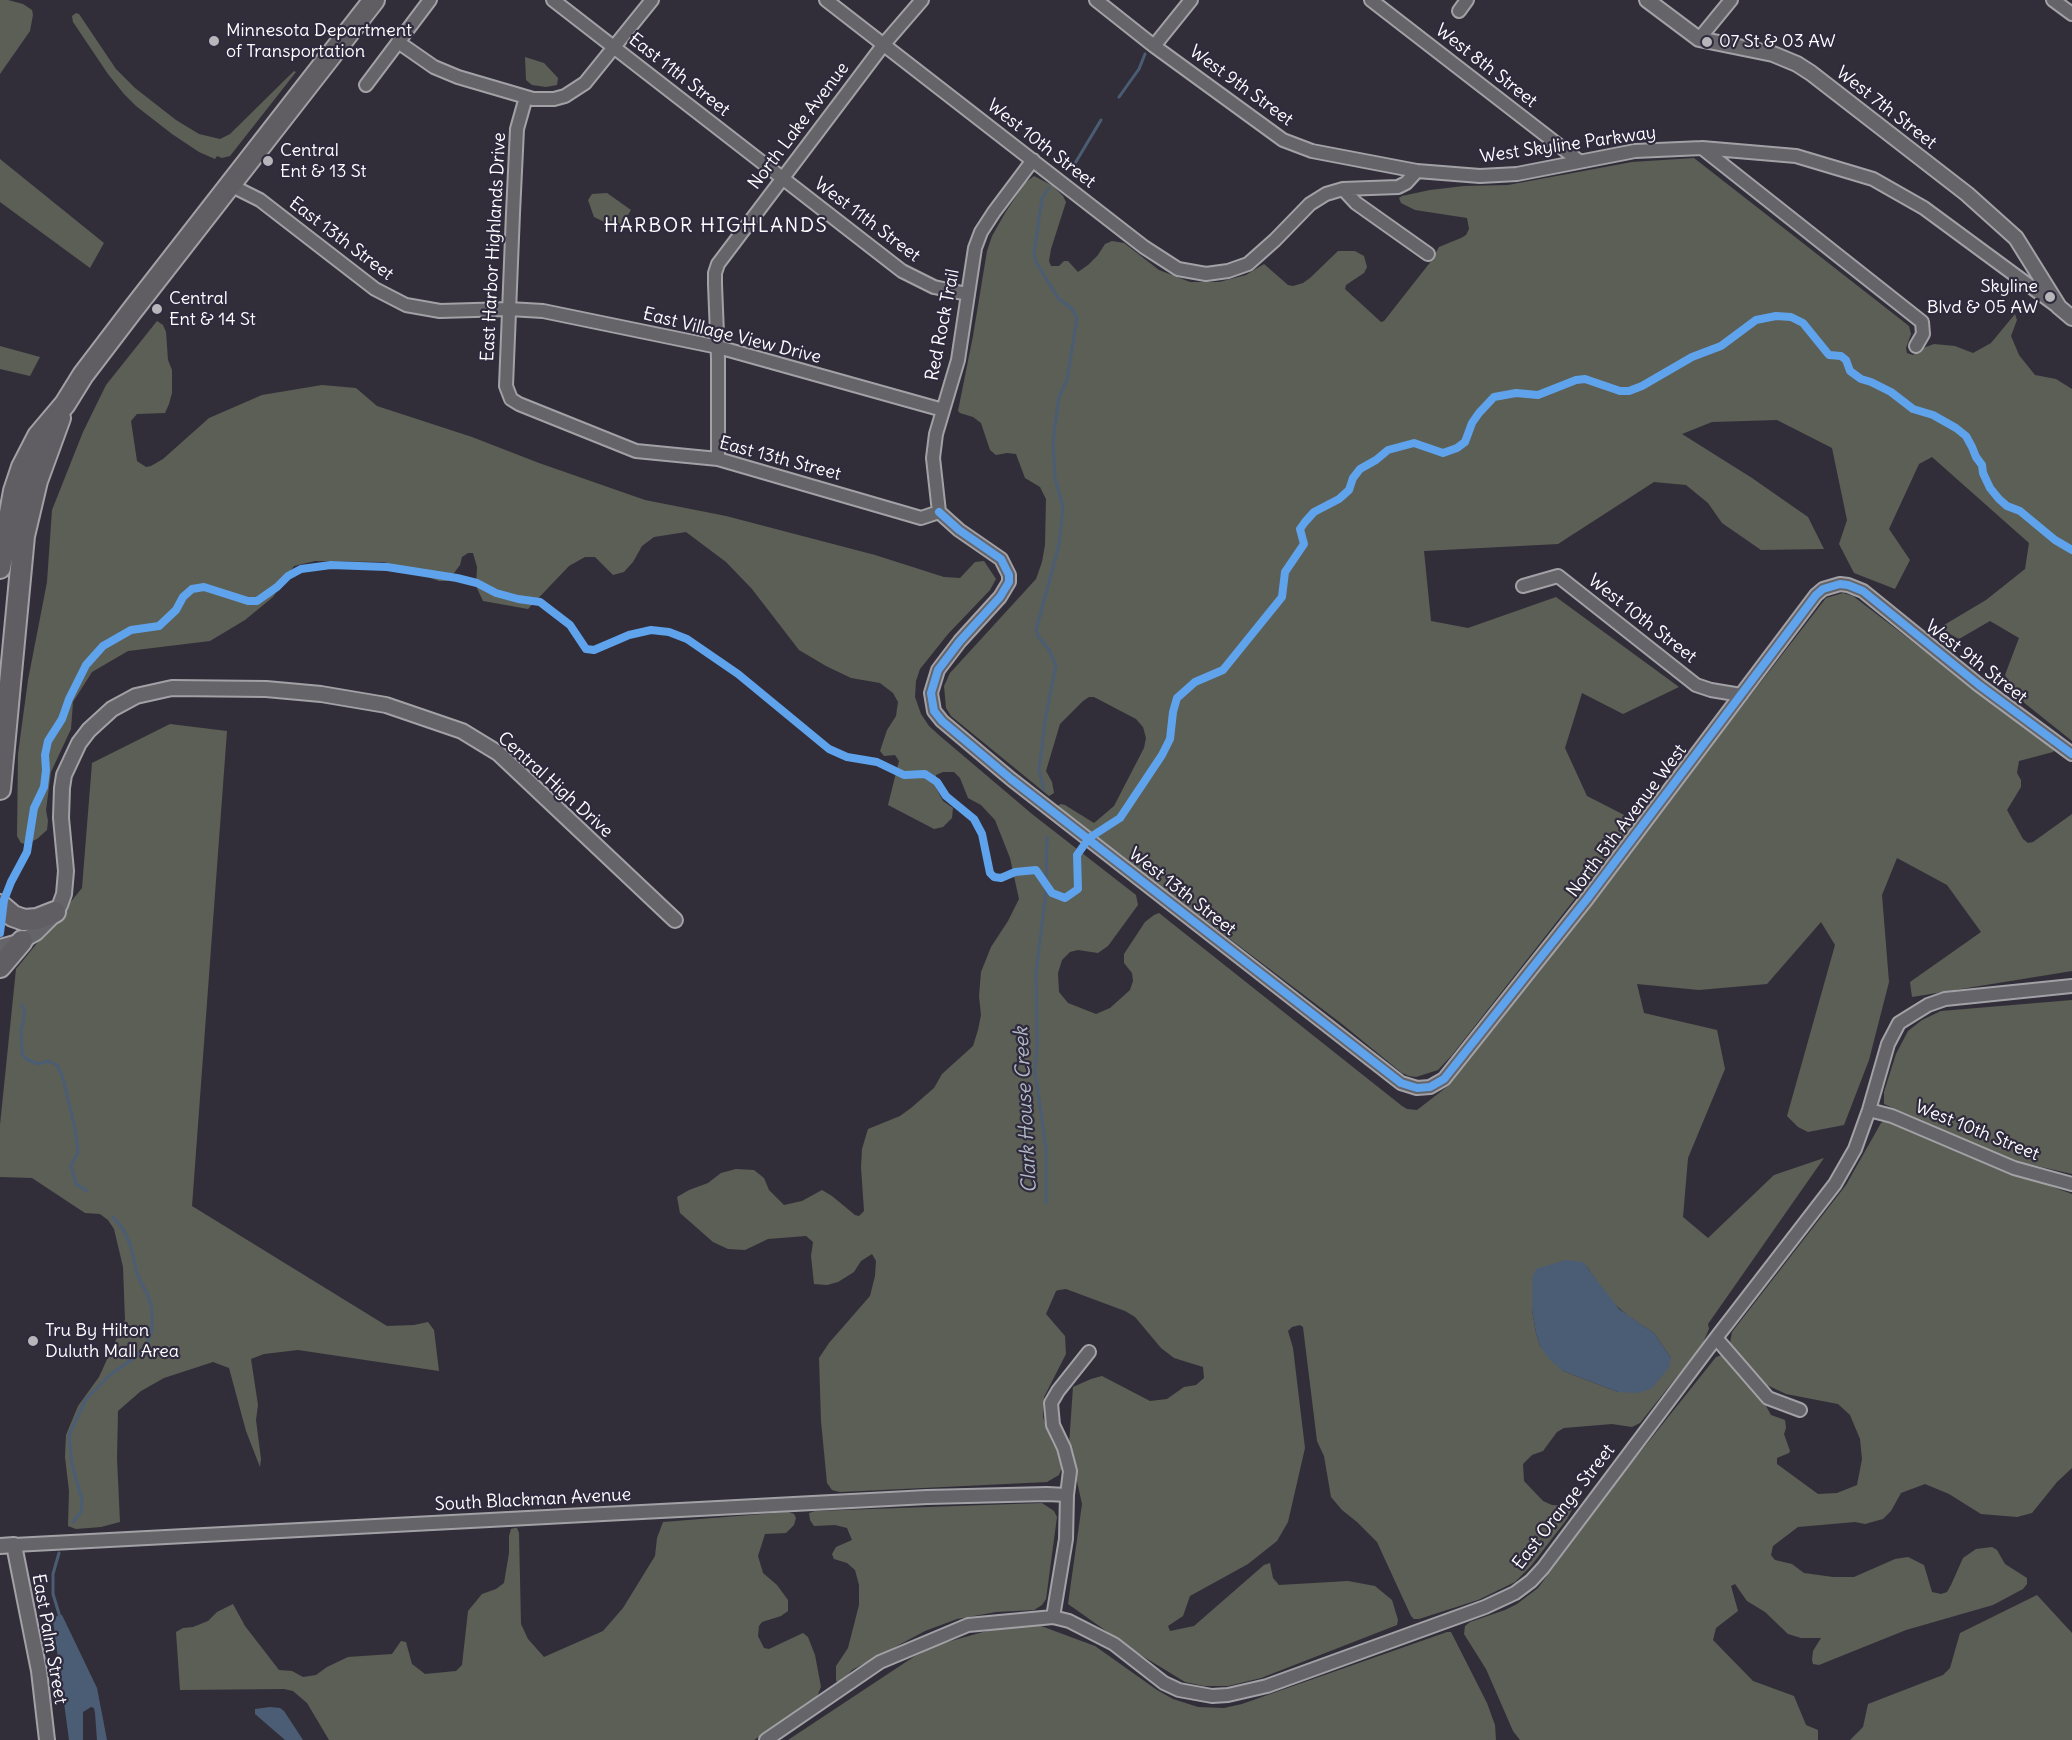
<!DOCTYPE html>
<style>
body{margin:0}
canvas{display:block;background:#312e39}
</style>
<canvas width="2072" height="1740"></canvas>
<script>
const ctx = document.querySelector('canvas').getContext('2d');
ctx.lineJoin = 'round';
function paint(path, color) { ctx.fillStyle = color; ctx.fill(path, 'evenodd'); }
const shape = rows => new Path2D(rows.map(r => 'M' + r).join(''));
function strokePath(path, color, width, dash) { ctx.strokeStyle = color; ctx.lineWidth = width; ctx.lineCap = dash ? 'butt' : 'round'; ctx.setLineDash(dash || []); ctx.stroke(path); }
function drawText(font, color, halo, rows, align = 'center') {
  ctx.font = font + ' Delius,sans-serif'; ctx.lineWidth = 4.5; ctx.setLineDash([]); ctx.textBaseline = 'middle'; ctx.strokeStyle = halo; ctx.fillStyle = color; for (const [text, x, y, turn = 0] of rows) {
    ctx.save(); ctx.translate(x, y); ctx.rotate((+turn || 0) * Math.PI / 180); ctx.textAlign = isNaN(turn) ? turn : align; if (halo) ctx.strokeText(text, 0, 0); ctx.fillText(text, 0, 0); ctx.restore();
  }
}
paint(shape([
 [0,0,8,0,23,4,32,10,33,15,30,31,0,74],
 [76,13,79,14,116,69,135,88,176,120,199,134,220,139,230,134,294,71,296,72,230,156,222,158,217,156,215,159,199,152,172,134,136,106,124,94,108,74,73,22,72,16],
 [525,57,544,63,558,78,557,85,546,87,532,85,526,80],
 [1694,158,1909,326,1911,334,1906,348,1907,353,1913,355,1923,348,1934,344,1955,346,1973,353,1991,343,2015,314,2017,320,2011,336,2019,355,2035,375,2056,379,2072,389,2072,741,2017,697,2005,675,2019,638,1990,621,1959,639,1939,628,1986,600,2025,569,2029,543,1932,457,1919,464,1889,529,1910,560,1895,589,1854,573,1839,544,1847,520,1832,448,1777,420,1712,422,1682,434,1752,478,1808,517,1824,549,1761,550,1722,523,1708,503,1686,485,1654,482,1558,544,1424,551,1431,621,1468,628,1556,597,1679,687,1623,714,1582,693,1565,748,1587,796,1636,821,1452,1055,1438,1070,1416,1077,1409,1076,1402,1073,1342,1024,1059,809,1057,806,1061,804,1065,805,1094,823,1114,806,1144,748,1146,738,1143,727,1136,719,1094,697,1089,697,1083,701,1060,724,1046,771,1052,782,1054,793,1049,796,951,716,946,708,944,686,950,673,1036,579,1042,562,1045,545,1046,499,1040,487,1025,478,1016,454,1007,453,996,455,990,450,981,423,973,417,960,413,958,411,973,336,987,251,992,236,1005,213,1025,183,1034,176,1053,186,1063,196,1066,202,1051,249,1049,261,1051,266,1059,266,1064,261,1068,261,1078,272,1088,265,1098,255,1105,244,1112,241,1124,243,1159,270,1190,282,1219,282,1246,275,1264,264,1288,285,1293,286,1303,283,1310,278,1338,251,1355,251,1364,256,1367,267,1364,273,1346,285,1345,289,1381,322,1384,321,1432,260,1439,247,1461,238,1466,235,1469,229,1467,218,1415,210,1401,203,1399,198,1402,196,1430,190,1464,186,1508,185,1632,162],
 [0,159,104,243,90,268,0,202],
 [607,193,631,210,619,229,594,217,588,200,592,194],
 [157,321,163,325,166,332,168,360,172,370,172,393,169,404,165,413,137,414,131,421,137,461,146,467,151,466,163,459,209,418,262,395,322,385,356,388,377,406,472,437,539,463,645,500,726,516,875,555,944,577,960,578,975,562,984,561,996,579,990,590,948,634,920,669,916,681,915,697,921,714,929,726,940,736,1032,814,1136,895,1138,905,1108,946,1098,953,1078,950,1070,952,1062,960,1058,973,1059,992,1068,1003,1096,1014,1110,1008,1130,990,1133,981,1132,973,1124,963,1124,954,1145,922,1154,915,1159,913,1402,1106,1407,1109,1417,1110,1448,1086,1826,598,1843,593,1853,596,2054,750,2053,752,2019,761,2017,773,2021,780,2021,787,2007,810,2023,839,2028,843,2033,842,2072,814,2072,971,1912,997,1910,982,1981,932,1947,885,1897,858,1882,895,1889,982,1869,1060,1844,1125,1808,1132,1798,1127,1787,1116,1835,945,1821,922,1767,984,1699,990,1637,984,1644,1013,1717,1030,1725,1069,1688,1158,1683,1217,1708,1238,1774,1175,1824,1158,1708,1324,1709,1329,1702,1345,1640,1423,1632,1427,1612,1424,1564,1428,1557,1432,1543,1451,1532,1455,1523,1464,1524,1481,1543,1501,1552,1505,1574,1506,1567,1519,1531,1566,1515,1582,1478,1600,1419,1619,1414,1619,1411,1616,1377,1542,1357,1522,1342,1510,1331,1497,1324,1456,1317,1441,1303,1327,1300,1325,1292,1327,1288,1331,1293,1348,1305,1448,1288,1522,1277,1541,1248,1564,1190,1596,1183,1616,1168,1626,1170,1631,1194,1626,1264,1565,1270,1563,1273,1578,1279,1585,1348,1581,1375,1586,1392,1600,1398,1620,1397,1625,1261,1678,1228,1686,1204,1686,1185,1682,1136,1652,1068,1604,1082,1504,1069,1445,1073,1387,1091,1379,1102,1376,1150,1401,1167,1399,1184,1387,1196,1385,1204,1378,1203,1367,1174,1358,1161,1348,1135,1317,1125,1311,1066,1289,1059,1290,1056,1291,1046,1314,1065,1336,1066,1354,1044,1397,1043,1417,1052,1442,1059,1455,1062,1468,1059,1475,1047,1482,840,1492,832,1490,827,1483,821,1421,819,1358,829,1343,870,1296,875,1276,876,1261,872,1254,861,1261,854,1272,838,1282,827,1285,814,1284,811,1256,813,1242,806,1236,768,1239,745,1250,728,1249,713,1242,680,1213,677,1197,689,1190,708,1183,721,1173,736,1169,754,1170,764,1178,769,1190,784,1205,802,1201,822,1190,832,1196,855,1215,859,1216,864,1211,861,1167,862,1149,868,1129,900,1116,911,1108,934,1088,942,1074,973,1046,978,1030,981,1015,979,996,981,972,991,947,1008,921,1019,899,1010,858,995,820,981,805,968,798,960,778,954,772,943,772,936,775,935,786,943,801,953,808,952,818,943,827,934,829,888,805,899,761,895,755,884,756,880,751,887,730,896,716,898,702,893,693,880,683,851,678,826,666,799,650,752,589,726,562,686,532,654,537,642,546,633,562,624,572,613,575,595,557,585,557,569,566,528,609,483,601,476,586,477,567,473,553,468,553,462,557,460,565,448,581,439,581,384,562,315,561,294,566,273,597,245,620,210,641,128,651,92,672,73,702,71,729,51,772,46,810,48,821,47,830,37,839,26,844,21,843,17,836,18,754,28,680,47,582,52,510,83,432,106,385],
 [1587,1267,1611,1301,1627,1315,1654,1333,1671,1358,1618,1392,1563,1371,1540,1346,1536,1333,1532,1310,1532,1278],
 [0,346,40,357,30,376,0,369],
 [170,724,227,731,192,1206,387,1326,414,1325,428,1322,434,1330,439,1371,298,1350,264,1354,251,1359,258,1405,256,1420,261,1459,260,1467,246,1431,229,1368,213,1362,164,1378,141,1391,118,1411,117,1459,120,1522,101,1527,76,1529,68,1526,69,1491,65,1457,66,1435,78,1406,99,1377,125,1320,123,1267,114,1229,108,1220,100,1214,85,1213,32,1178,0,1177,0,1125,16,969,82,888,92,763],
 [2072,1000,2072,1174,2015,1161,1884,1104,1884,1092,1896,1054,1908,1031,1922,1020,1941,1011],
 [1887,1120,2014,1173,2072,1194,2072,1468,2057,1482,2032,1513,2017,1517,1981,1514,1949,1494,1925,1484,1901,1493,1891,1511,1883,1519,1865,1524,1855,1522,1798,1527,1773,1546,1771,1555,1775,1560,1792,1564,1804,1573,1833,1577,1854,1577,1895,1559,1908,1557,1924,1565,1932,1592,1941,1594,1947,1592,1951,1585,1963,1558,1976,1549,1992,1547,1997,1550,2005,1564,2027,1578,2027,1584,2023,1589,1993,1605,1906,1630,1819,1665,1813,1664,1812,1660,1813,1651,1821,1638,1801,1638,1788,1634,1765,1612,1747,1601,1735,1584,1731,1586,1738,1611,1716,1628,1713,1640,1753,1681,1794,1696,1806,1725,1818,1730,1818,1740,1520,1740,1513,1731,1486,1669,1464,1634,1465,1626,1470,1622,1505,1610,1517,1604,1538,1588,1626,1470,1716,1357,1722,1355,1727,1359,1754,1388,1765,1404,1771,1415,1785,1420,1786,1428,1784,1434,1790,1451,1789,1453,1777,1458,1777,1464,1818,1494,1837,1493,1857,1485,1862,1459,1860,1439,1850,1415,1838,1404,1786,1394,1767,1385,1747,1366,1730,1343,1732,1332,1846,1185,1881,1123],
 [1042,1503,1054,1511,1057,1517,1046,1599,1042,1605,1034,1610,996,1612,957,1619,925,1631,852,1670,840,1683,836,1681,836,1666,848,1648,859,1605,859,1585,855,1570,847,1563,834,1559,832,1554,836,1547,852,1540,847,1528,835,1525,814,1526,810,1520,809,1513,815,1511],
 [788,1512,794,1514,796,1518,794,1525,786,1533,765,1534,758,1556,763,1573,777,1585,788,1600,788,1611,781,1616,762,1622,759,1626,758,1636,764,1648,769,1649,803,1633,808,1637,815,1655,821,1687,816,1699,754,1740,329,1740,307,1703,293,1691,284,1689,180,1690,176,1632,183,1628,193,1627,208,1621,217,1612,233,1604,245,1626,279,1670,292,1671,303,1677,316,1675,327,1667,348,1657,392,1654,401,1641,406,1642,412,1664,425,1674,456,1671,462,1665,468,1611,482,1594,496,1589,504,1583,509,1553,509,1536,511,1529,515,1528,517,1528,519,1533,521,1624,528,1639,544,1657,603,1631,623,1608,655,1556,657,1538,663,1522],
 [2037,1595,2072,1633,2072,1740,1850,1740,1863,1727,1868,1704,1943,1675,1950,1668,1960,1633],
 [1033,1623,1095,1646,1157,1690,1173,1699,1198,1707,1224,1708,1242,1704,1447,1632,1451,1632,1487,1703,1495,1725,1496,1740,788,1740,915,1656,940,1644,1001,1627]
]), '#5c5f55');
paint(shape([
 [1565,1260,1583,1262,1619,1309,1654,1333,1671,1358,1669,1368,1651,1389,1637,1393,1618,1392,1563,1371,1549,1359,1540,1346,1536,1333,1532,1310,1532,1278,1536,1269],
 [62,1615,97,1688,107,1740,97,1740,95,1713,94,1708,91,1707,83,1712,83,1740,69,1740,53,1621,57,1616],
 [270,1707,280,1708,284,1711,303,1740,285,1740,255,1714,255,1709]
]), '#4b5d74');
strokePath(shape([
 [1119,97,1139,69,1145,54],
 [1074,165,1101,120],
 [1044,790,1039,770,1046,715,1056,665,1049,650,1038,636,1036,630,1059,545,1063,507,1055,478,1053,441,1059,397,1067,380,1077,318,1072,309,1058,298,1036,262,1034,253,1042,198,1049,188],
 [22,1005,25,1012,21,1031,22,1054,26,1059,38,1064,48,1061,57,1065,63,1078,75,1129,78,1152,71,1166,76,1184,87,1191],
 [1046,1203,1046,1148,1035,1072,1037,1044,1036,973,1046,891,1047,837],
 [73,1522,81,1512,82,1500,72,1465,69,1435,86,1399,110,1375,134,1358,146,1346,152,1331,152,1310,148,1296,137,1274,131,1246,124,1231,113,1217],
 [59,1553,53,1574,53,1594,60,1617]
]), '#4b5d74', 3);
const minor = shape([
 [553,0,902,271,934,287,967,294],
 [826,0,1144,247,1178,269,1206,274,1228,271,1248,264,1275,240,1310,204,1326,194,1343,189,1398,187,1406,183,1417,171],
 [1096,0,1154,46,1283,140,1312,151,1417,171,1480,176,1517,174,1635,151,1702,148,1796,156,1873,179,1924,208,2057,306],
 [1371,0,1579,161],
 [2053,0,2072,14],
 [1459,11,1467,0],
 [1699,39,1731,0],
 [398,42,434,67,458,77,533,99,554,99,565,96,585,83,652,0],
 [1154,46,1191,0],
 [366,85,430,0],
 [526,97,517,129,513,213,506,386,511,399,519,404,636,451,718,459,921,518,939,512],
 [1702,148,1922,322,1923,334,1916,346],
 [230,185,260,200,375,289,406,305,440,311,509,309,543,311,718,347,943,410],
 [1343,189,1356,203,1428,254],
 [718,459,718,359,715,284,715,273,718,264,884,44,922,0],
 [939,512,959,530,1001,559,1009,575,1009,582,1000,597,960,641,938,670,931,693,934,711,942,721,1011,779,1401,1083,1417,1088,1430,1087,1444,1079,1587,899,1816,595,1823,589,1840,584,1848,585,1863,591,1979,685,2072,754],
 [939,512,933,458,936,434,958,360,975,248,981,232,994,212,1033,160],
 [1523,586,1558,576,1696,685,1711,690,1741,695],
 [1869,1110,1892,1116,2014,1168,2072,1184],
 [1716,1338,1768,1398,1800,1410],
 [14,1545,927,1497,1047,1494,1067,1495],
 [1053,1617,1066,1539,1067,1495,1070,1471,1064,1448,1053,1425,1051,1403,1058,1391,1089,1352],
 [766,1740,880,1662,968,1625,1053,1617,1069,1621,1114,1644,1164,1683,1179,1690,1212,1696,1228,1695,1267,1686,1485,1607,1515,1593,1531,1581,1543,1568,1716,1338,1835,1184,1855,1149,1869,1110,1888,1044,1899,1023,1928,1005,1945,999,2072,986]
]);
const tertiary = shape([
 [1647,0,1699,39,1773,54,1797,64,1811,73,1967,194,2016,238,2059,307,2072,318],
 [0,947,22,941,36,933,52,917,60,905,64,894,66,871,61,818,62,788,64,775,79,743,89,730,112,709,136,696,172,688,266,689,321,694,386,705,462,731,498,753,675,920],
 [0,1546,14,1545,39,1671,47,1740]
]);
const trunk = shape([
 [0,568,14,491,22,467,38,436,65,404,83,375,131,312,374,0],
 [0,789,24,536,37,481,60,418],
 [0,905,13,916,24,920,37,919,55,912],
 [0,967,22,941]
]);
strokePath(minor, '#a2a1a6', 16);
strokePath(tertiary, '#a2a1a6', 18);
strokePath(trunk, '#a2a1a6', 24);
strokePath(minor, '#656469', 12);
strokePath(tertiary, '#656469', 14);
strokePath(trunk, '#615e63', 20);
strokePath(shape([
 [939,512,959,530,1001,559,1009,575,1009,582,1000,597,960,641,938,670,931,693,934,711,942,721,1011,779,1401,1083,1417,1088,1430,1087,1444,1079,1587,899,1816,595,1823,589,1840,584,1848,585,1863,591,1979,685,2072,754],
 [0,933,4,900,11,882,27,852,34,808,44,787,46,770,45,755,48,741,62,719,69,699,86,665,103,646,131,630,159,626,176,610,183,597,192,589,204,587,248,601,257,601,277,587,288,576,301,569,331,565,387,567,457,578,477,583,496,593,518,599,540,602,570,625,586,649,594,650,629,635,651,630,669,632,687,639,738,674,829,749,847,757,877,762,904,775,925,774,937,782,946,796,974,819,982,834,990,873,994,877,1001,878,1015,872,1036,870,1052,893,1065,898,1078,889,1077,855,1089,838,1120,818,1162,755,1170,739,1173,712,1177,698,1195,682,1223,670,1282,597,1285,572,1304,544,1300,529,1305,522,1314,512,1339,499,1349,490,1353,478,1360,469,1376,460,1388,450,1414,443,1443,453,1457,448,1465,442,1472,423,1479,413,1494,397,1516,393,1538,395,1576,380,1585,379,1620,391,1629,391,1642,386,1692,357,1721,346,1756,320,1776,316,1791,317,1803,323,1829,355,1841,356,1846,360,1850,371,1861,379,1871,382,1891,392,1913,409,1933,415,1956,428,1966,436,1972,447,1976,457,1982,465,1983,473,1990,488,1999,499,2007,506,2020,511,2055,540,2072,550]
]), '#60a3ed', 8);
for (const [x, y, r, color] of [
 [214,41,6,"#b7b6ba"],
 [1707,42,6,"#b7b6ba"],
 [268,161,6,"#b7b6ba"],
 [2050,297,6,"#b7b6ba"],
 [157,309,6,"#b7b6ba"],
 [33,1341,6,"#b7b6ba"]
]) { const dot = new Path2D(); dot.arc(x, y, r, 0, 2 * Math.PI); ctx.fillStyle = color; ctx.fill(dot); strokePath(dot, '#2f2a3d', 2); }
drawText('18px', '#fff', '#2f2a3d', [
 ["Minnesota Department",226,31],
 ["of Transportation",226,52],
 ["07 St & 03 AW",1719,42],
 ["Central",280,151],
 ["Ent & 13 St",280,172],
 ["Skyline",2038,287,"right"],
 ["Blvd & 05 AW",2038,308,"right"],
 ["Central",169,299],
 ["Ent & 14 St",169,320],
 ["Tru By Hilton",45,1331],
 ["Duluth Mall Area",45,1352]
], 'left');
drawText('18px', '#fff', '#2f2a3d', [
 ["West 8th Street",1486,66,38],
 ["East 11th Street",679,75,38],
 ["West 9th Street",1241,86,36],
 ["West 7th Street",1886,108,38],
 ["North Lake Avenue",799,126,-53],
 ["West 10th Street",1041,144,38],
 ["West Skyline Parkway",1568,145,-8],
 ["West 11th Street",867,220,37],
 ["East 13th Street",341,239,37],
 ["East Harbor Highlands Drive",494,247,-87],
 ["Red Rock Trail",943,325,-79],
 ["East Village View Drive",732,336,14],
 ["East 13th Street",780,459,15],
 ["West 10th Street",1642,619,38],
 ["West 9th Street",1976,662,38],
 ["Central High Drive",555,785,42],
 ["North 5th Avenue West",1627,821,-53],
 ["West 13th Street",1182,892,38],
 ["West 10th Street",1977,1131,22],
 ["South Blackman Avenue",533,1500,-3],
 ["East Orange Street",1564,1507,-52],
 ["East Palm Street",49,1639,80]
]);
ctx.letterSpacing = '1.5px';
drawText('20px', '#fff', '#2f2a3d', [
 ["HARBOR HIGHLANDS",716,226]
]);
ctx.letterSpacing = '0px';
drawText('italic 20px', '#afb8c3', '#2f2a3d', [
 ["Clark House Creek",1026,1110,-93]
]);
</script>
